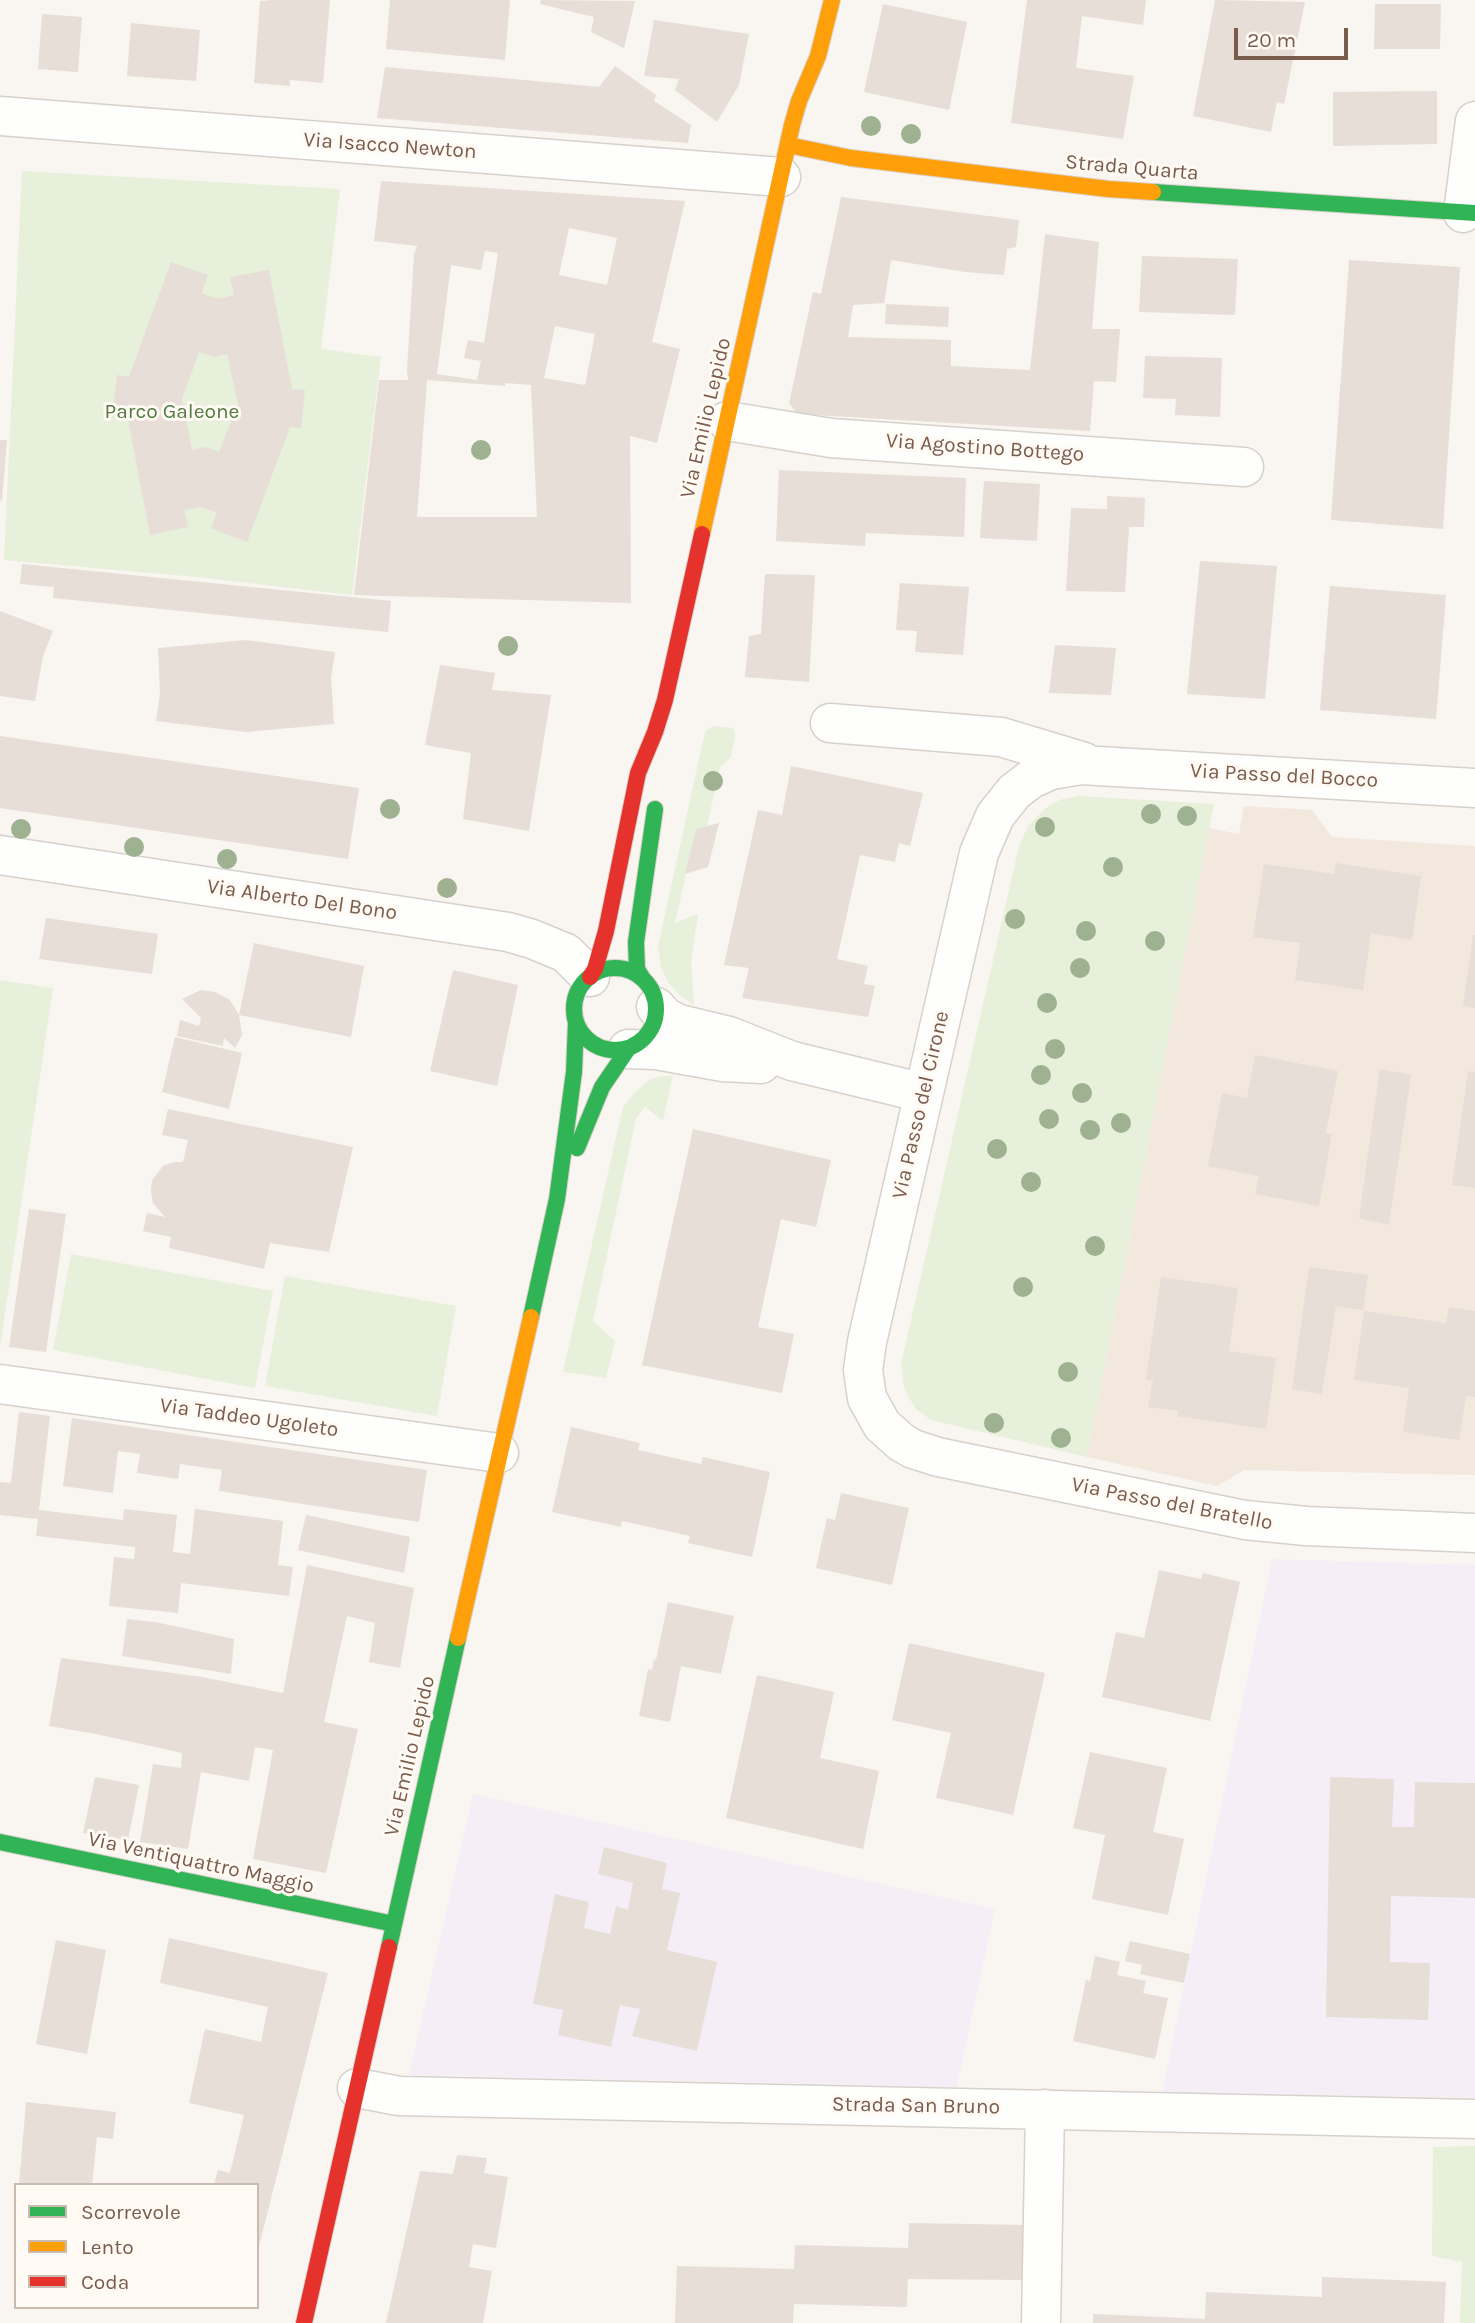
<!DOCTYPE html>
<style>
body{margin:0}
#map{position:relative;width:1475px;height:2323px;overflow:hidden;background:#f9f5f0;font-family:Karla,sans-serif}
canvas{display:block}
.legend{position:absolute;left:14px;top:2183px;width:245px;height:126px;box-sizing:border-box;background:#fffaf3;border:2px solid #cabbb1;margin:0;padding:9px 12px;list-style:none;font-size:21px;color:#7a5c4d}
.legend li{display:flex;align-items:center;gap:14px;height:35px}
.legend b{width:35px;border:2px solid #cabbb1}
.scale{position:absolute;left:1234px;top:28px;width:114px;height:32px;box-sizing:border-box;border:4px solid #7a5c4d;border-top:0;padding-left:9px;font-size:21px;line-height:24px;white-space:nowrap;color:#7a5c4d;-webkit-text-stroke:5px #fffaf3;paint-order:stroke}
</style>
<div id="map">
<canvas width="1475" height="2323"></canvas>
<ul class="legend">
<li><b style="height:9px;background:#30b455"></b>Scorrevole</li>
<li><b style="height:9px;background:#ff9f0a"></b>Lento</li>
<li><b style="height:9px;background:#e5322d"></b>Coda</li>
</ul>
<div class="scale">20 m</div>
</div>
<script>
const ctx = document.querySelector('canvas').getContext('2d');
ctx.lineJoin = 'round';
function paint(path, color) { ctx.fillStyle = color; ctx.fill(path, 'evenodd'); }
const shape = rows => new Path2D(rows.map(r => 'M' + r).join(''));
function strokePath(path, color, width, dash) { ctx.strokeStyle = color; ctx.lineWidth = width; ctx.lineCap = dash ? 'butt' : 'round'; ctx.setLineDash(dash || []); ctx.stroke(path); }
function drawText(font, color, halo, rows, align = 'center') {
  ctx.font = font + ' Karla,sans-serif'; ctx.lineWidth = 6; ctx.setLineDash([]); ctx.textBaseline = 'middle'; ctx.strokeStyle = halo; ctx.fillStyle = color; for (const [text, x, y, turn = 0] of rows) {
    ctx.save(); ctx.translate(x, y); ctx.rotate((+turn || 0) * Math.PI / 180); ctx.textAlign = isNaN(turn) ? turn : align; if (halo) ctx.strokeText(text, 0, 0); ctx.fillText(text, 0, 0); ctx.restore();
  }
}
paint(shape([
 [1244,806,1312,810,1332,837,1475,846,1475,1475,1244,1470,1217,1486,1087,1457,1209,828,1239,834]
]), '#f2e8de');
paint(shape([
 [1272,1559,1475,1565,1475,2098,1162,2092],
 [473,1794,995,1909,957,2087,409,2075]
]), '#f6eef6');
paint(shape([
 [22,171,340,189,321,349,381,357,352,595,196,577,4,560],
 [713,726,733,728,735,735,731,757,720,767,707,826,696,830,675,923,698,914,691,961,694,1005,679,995,668,982,661,967,658,946,705,732],
 [1078,796,1214,804,1087,1457,931,1420,916,1409,909,1398,904,1387,901,1364,1019,846,1028,826,1045,809,1059,800],
 [0,980,53,988,0,1348],
 [673,1075,663,1121,645,1107,636,1118,593,1321,615,1341,606,1378,563,1372,623,1107,636,1091,652,1078],
 [71,1254,273,1291,255,1388,53,1350],
 [285,1276,456,1306,437,1416,265,1386],
 [1475,2146,1475,2323,1460,2323,1462,2262,1432,2256,1433,2147]
]), '#e7f0db');
paint(shape([
 [272,0,330,0,323,83,290,80,290,86,254,83,260,1],
 [390,0,510,0,505,60,386,49],
 [541,0,635,1,624,48,591,32,594,17,540,4],
 [1027,0,1146,0,1143,25,1082,16,1076,68,1134,76,1123,139,1011,123],
 [1215,0,1305,2,1284,104,1277,102,1271,132,1193,116],
 [883,4,967,22,949,110,864,92],
 [1375,4,1441,4,1440,49,1374,49],
 [42,14,82,17,78,72,38,69],
 [654,20,749,34,739,85,717,122,675,90,679,79,644,76],
 [131,23,200,30,196,81,127,76],
 [615,66,656,95,654,101,691,125,688,143,377,118,385,67,599,87],
 [1437,91,1437,144,1333,146,1333,92],
 [381,181,685,201,652,342,680,349,657,443,630,436,631,603,354,595,379,380,408,380,407,370,414,254,417,246,374,241],
 [569,228,617,238,607,285,559,275],
 [485,251,498,253,484,343,468,340,464,358,481,361,477,380,437,374,451,265,481,270],
 [555,326,595,334,585,385,544,378],
 [427,380,505,386,505,383,531,385,537,517,417,517],
 [841,197,1019,220,1016,247,1007,249,1004,275,965,272,891,260,884,303,853,305,848,337,951,340,951,366,1030,370,1045,234,1099,242,1092,329,1120,329,1116,382,1094,381,1090,431,797,414,789,403,813,292,821,294],
 [1142,256,1238,259,1235,315,1139,312],
 [1349,260,1460,267,1443,529,1331,520],
 [171,262,208,275,202,293,218,299,234,295,230,277,269,270,292,389,305,390,301,428,290,427,247,542,211,528,217,513,201,507,184,510,188,527,150,535,127,414,113,413,117,375,129,377],
 [199,352,213,357,227,354,238,404,219,452,206,447,192,450,182,399],
 [886,304,949,307,948,327,885,324],
 [1145,356,1222,358,1220,417,1175,415,1176,399,1143,398],
 [0,440,7,440,2,501,0,500],
 [779,470,966,478,964,537,866,533,865,546,776,541],
 [984,481,1040,484,1037,541,980,538],
 [1107,496,1145,498,1144,527,1129,527,1125,592,1066,591,1071,508,1107,509],
 [1200,561,1277,566,1265,699,1187,694],
 [22,564,391,601,388,632,53,598,54,587,20,584],
 [765,574,815,575,809,682,745,677,749,636,761,634],
 [900,583,969,587,963,655,915,652,917,631,896,630],
 [1330,586,1446,595,1436,719,1320,710],
 [0,611,53,631,43,656,35,701,0,696],
 [246,640,335,652,331,678,334,724,246,732,156,721,160,693,158,648],
 [1055,645,1116,648,1111,695,1049,693],
 [440,665,495,673,492,690,551,695,529,831,463,819,471,753,425,745],
 [0,736,359,788,348,859,0,808],
 [791,766,923,793,910,846,899,843,895,862,860,855,837,959,868,966,864,984,875,986,868,1017,742,998,749,968,724,965,758,810,782,815],
 [719,823,708,867,685,874,696,829],
 [1336,863,1421,876,1412,940,1371,933,1363,990,1295,980,1300,943,1253,937,1264,864,1334,874],
 [46,918,158,934,152,974,39,959],
 [1473,935,1475,935,1475,1008,1463,1006],
 [254,943,364,966,351,1037,239,1015,242,1035,235,1048,224,1038,223,1046,177,1036,180,1020,199,1026,201,1018,182,999,201,990,215,992,230,1000,239,1015],
 [453,970,518,985,497,1086,430,1071],
 [175,1037,242,1053,229,1109,162,1092],
 [1255,1055,1338,1071,1326,1133,1332,1134,1319,1206,1255,1194,1259,1176,1208,1166,1222,1093,1247,1098],
 [1380,1069,1411,1075,1389,1225,1359,1218],
 [1468,1071,1475,1072,1475,1188,1452,1185],
 [168,1109,353,1147,329,1252,270,1243,264,1269,169,1248,171,1237,143,1231,147,1213,165,1217,153,1203,151,1191,152,1180,163,1166,174,1162,183,1162,188,1140,162,1135],
 [693,1129,831,1160,816,1227,781,1219,758,1327,794,1334,782,1393,642,1365],
 [29,1209,66,1214,46,1352,9,1347],
 [1309,1267,1368,1275,1363,1310,1336,1306,1322,1394,1292,1389],
 [1161,1277,1238,1288,1229,1351,1276,1358,1266,1429,1177,1416,1178,1411,1148,1407,1153,1380,1146,1379],
 [1449,1307,1475,1311,1475,1397,1466,1396,1459,1440,1403,1432,1409,1388,1354,1380,1364,1311,1446,1323],
 [19,1412,50,1416,39,1510,123,1520,124,1509,177,1515,173,1552,190,1554,195,1509,283,1521,278,1565,293,1567,289,1596,181,1583,178,1613,109,1606,114,1557,134,1559,135,1547,36,1536,38,1519,0,1515,0,1482,11,1483],
 [72,1418,427,1470,419,1522,219,1491,222,1470,180,1464,178,1479,137,1473,140,1454,118,1451,113,1493,63,1486],
 [571,1427,640,1443,638,1450,701,1464,703,1457,770,1472,752,1557,688,1543,690,1536,622,1521,621,1527,552,1512],
 [841,1493,909,1508,892,1585,816,1568,827,1518,835,1520],
 [306,1515,410,1537,404,1573,298,1550],
 [307,1565,414,1588,400,1668,369,1662,375,1623,347,1616,324,1722,358,1729,326,1873,253,1859,273,1750,255,1747,249,1781,201,1772,188,1849,140,1842,153,1764,181,1768,182,1753,96,1734,49,1726,61,1658,202,1677,283,1693],
 [1159,1570,1201,1579,1203,1573,1240,1582,1210,1721,1102,1697,1116,1632,1144,1638],
 [668,1602,734,1616,721,1674,681,1666,670,1722,639,1716,648,1669,652,1670,654,1659,656,1660],
 [127,1619,155,1622,234,1639,231,1674,122,1656],
 [909,1643,1045,1673,1013,1815,936,1798,951,1733,892,1720],
 [757,1675,834,1692,820,1758,879,1771,863,1849,726,1818],
 [1090,1752,1167,1768,1153,1832,1184,1839,1168,1915,1092,1899,1105,1835,1073,1828],
 [95,1777,139,1785,128,1840,83,1833],
 [1330,1777,1394,1779,1392,1827,1414,1827,1415,1782,1475,1783,1475,1898,1391,1896,1390,1962,1430,1963,1428,2020,1326,2017],
 [604,1847,667,1863,662,1889,680,1893,667,1950,717,1962,697,2051,632,2036,640,2009,620,2005,611,2047,558,2035,563,2010,533,2004,555,1894,589,1902,584,1928,610,1934,616,1906,628,1910,633,1883,598,1874],
 [169,1938,328,1973,258,2250,257,2185,214,2185,218,2170,230,2173,244,2115,189,2103,205,2029,261,2042,268,2007,160,1983],
 [56,1940,106,1950,87,2054,36,2044],
 [1130,1941,1190,1954,1184,1983,1140,1974,1142,1965,1125,1961],
 [1095,1956,1120,1962,1117,1975,1146,1981,1143,1993,1168,1998,1155,2059,1073,2041,1086,1980,1090,1981],
 [26,2102,116,2112,113,2139,97,2137,92,2185,19,2185],
 [457,2155,487,2158,484,2173,508,2177,496,2248,473,2244,469,2267,492,2271,483,2323,386,2323,420,2171,453,2174],
 [909,2223,1026,2225,1026,2280,908,2279,907,2307,794,2304,793,2323,675,2323,677,2266,794,2269,795,2245,908,2248],
 [1322,2277,1446,2282,1444,2323,1093,2323,1093,2314,1205,2319,1206,2292,1322,2297]
]), '#e6ded7');
const street = shape([
 [0,116,781,177],
 [1463,213,1475,121],
 [727,421,831,438,1244,467],
 [830,723,1001,737,1084,762],
 [1475,788,1081,765,1051,770,1031,779,1014,792,995,816,979,853,867,1342,863,1370,867,1398,882,1425,901,1442,913,1449,938,1457,1245,1520,1306,1526,1475,1533],
 [0,855,508,932,532,939,566,953,590,977],
 [656,1007,665,1017,679,1024,729,1036,792,1061,924,1093],
 [628,1049,656,1050,723,1062,761,1064],
 [0,1384,499,1453],
 [357,2088,399,2096,1475,2119],
 [1041,2323,1045,2109]
]);
const fast = shape([
 [1153,192,1475,213],
 '574 1009a41 41 0 1 1 82 0a41 41 0 1 1-82 0Z',
 [643,979,637,969,636,942,655,809],
 [577,1148,602,1087,628,1049],
 [531,1317,557,1199,574,1072,576,1022],
 [0,1842,394,1924],
 [389,1947,458,1638]
]);
const slow = shape([
 [788,145,851,158,1108,189,1153,192],
 [702,534,792,125,799,101,818,56,832,0],
 [458,1638,531,1317]
]);
const jam = shape([
 [590,977,595,969,606,931,638,773,655,732,665,700,702,534],
 [304,2323,389,1947]
]);
strokePath(street, '#d7d1cb', 41);
strokePath(fast, '#d9d2cb', 18);
strokePath(slow, '#d9d2cb', 18);
strokePath(jam, '#d9d2cb', 18);
strokePath(street, '#fefefd', 38);
strokePath(fast, '#30b455', 16);
strokePath(slow, '#ff9f0a', 16);
strokePath(jam, '#e5322d', 16);
ctx.fillStyle = '#9eb190';
for (const [x, y] of [
 [871,126],
 [911,134],
 [481,450],
 [508,646],
 [713,781],
 [390,809],
 [1151,814],
 [1187,816],
 [1045,827],
 [21,829],
 [134,847],
 [227,859],
 [1113,867],
 [447,888],
 [1015,919],
 [1086,931],
 [1155,941],
 [1080,968],
 [1047,1003],
 [1055,1049],
 [1041,1075],
 [1082,1093],
 [1049,1119],
 [1121,1123],
 [1090,1130],
 [997,1149],
 [1031,1182],
 [1095,1246],
 [1023,1287],
 [1068,1372],
 [994,1423],
 [1061,1438]
]) { ctx.beginPath(); ctx.arc(x, y, 10, 0, 2 * Math.PI); ctx.fill(); }
drawText('21px', '#7a5c4d', '#fffaf3', [
 ["Via Isacco Newton",390,146,4],
 ["Strada Quarta",1132,168,5],
 ["Via Emilio Lepido",706,418,-77],
 ["Via Agostino Bottego",985,448,4],
 ["Via Passo del Bocco",1284,776,3],
 ["Via Alberto Del Bono",302,900,8],
 ["Via Passo del Cirone",921,1105,-77],
 ["Via Taddeo Ugoleto",249,1418,8],
 ["Via Passo del Bratello",1172,1504,11],
 ["Via Emilio Lepido",410,1756,-77],
 ["Via Ventiquattro Maggio",201,1863,12],
 ["Strada San Bruno",916,2106,1]
]);
drawText('21px', '#537a41', '#fffaf3', [
 ["Parco Galeone",172,412]
]);
</script>
